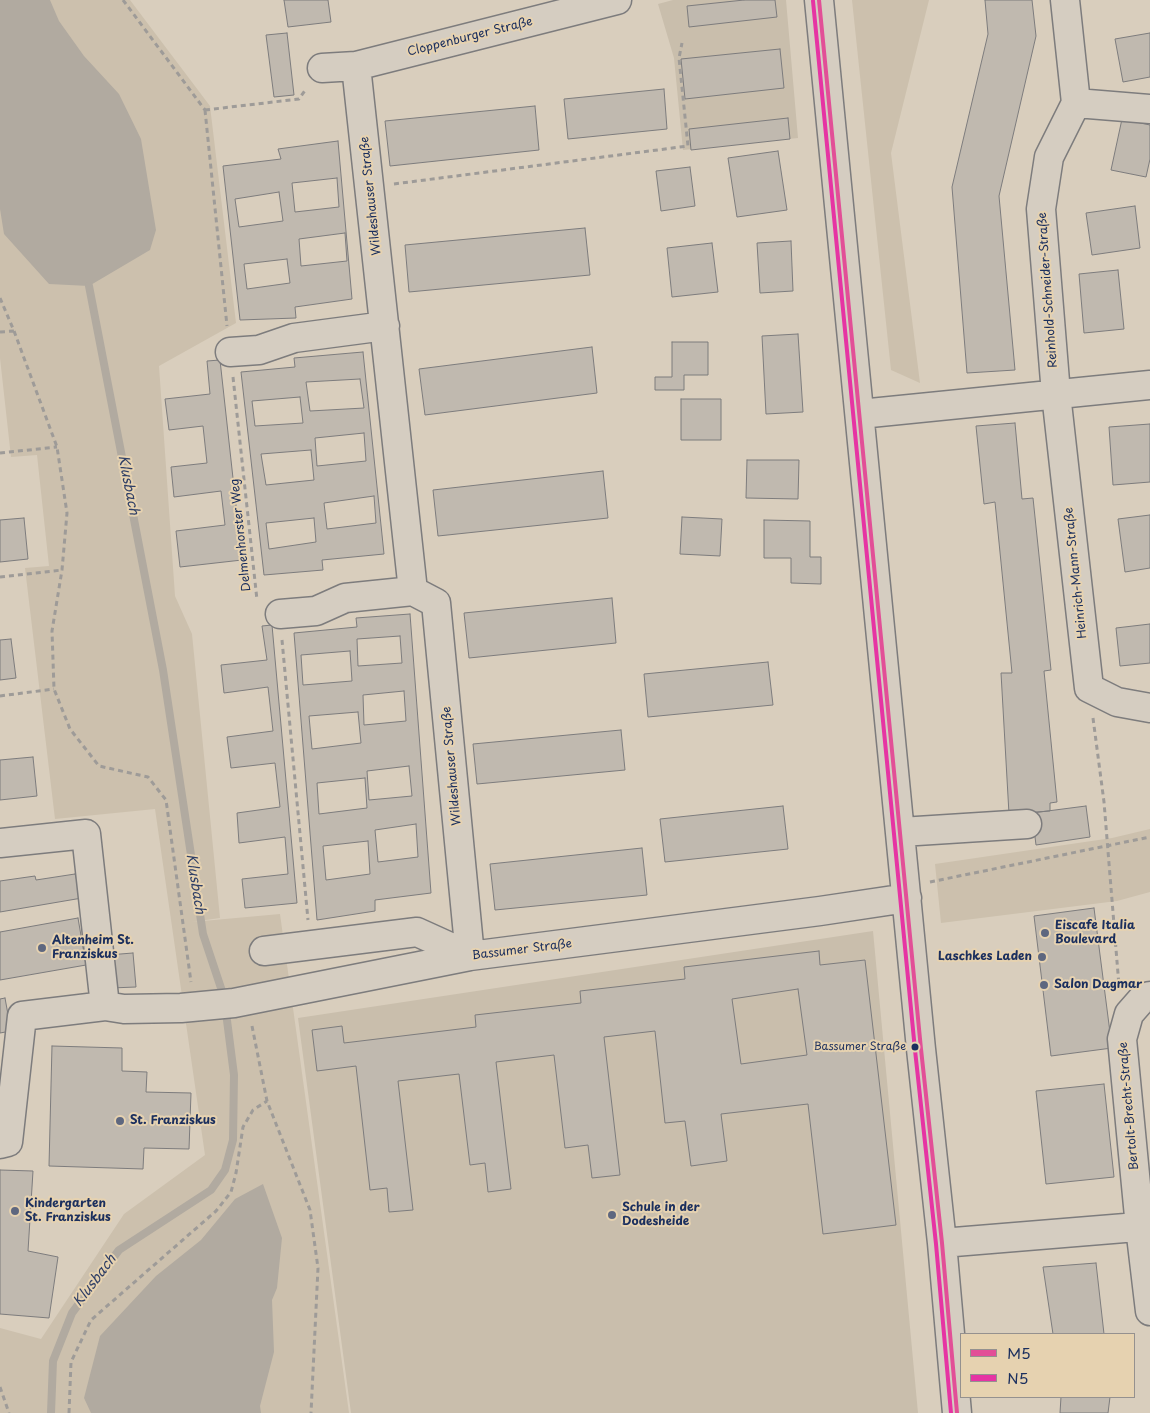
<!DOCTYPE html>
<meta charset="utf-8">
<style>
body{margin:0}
#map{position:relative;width:1150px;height:1413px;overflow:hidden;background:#d9cebd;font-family:"Playpen Sans",sans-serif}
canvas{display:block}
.legend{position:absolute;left:960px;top:1333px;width:175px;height:65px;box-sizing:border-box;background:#e6d2b0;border:1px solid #95918f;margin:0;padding:6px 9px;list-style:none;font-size:15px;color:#1b2f5e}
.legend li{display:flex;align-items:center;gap:10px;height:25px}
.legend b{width:25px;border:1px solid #95918f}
</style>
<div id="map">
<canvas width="1150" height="1413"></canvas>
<ul class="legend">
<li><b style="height:6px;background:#e24f97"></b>M5</li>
<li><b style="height:6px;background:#e634a3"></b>N5</li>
</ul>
</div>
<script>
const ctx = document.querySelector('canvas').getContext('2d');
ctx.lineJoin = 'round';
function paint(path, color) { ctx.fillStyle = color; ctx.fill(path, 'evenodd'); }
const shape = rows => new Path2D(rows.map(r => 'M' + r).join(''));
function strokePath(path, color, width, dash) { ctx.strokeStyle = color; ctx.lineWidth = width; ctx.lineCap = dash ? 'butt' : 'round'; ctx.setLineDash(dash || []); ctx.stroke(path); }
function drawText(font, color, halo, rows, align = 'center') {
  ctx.font = font + ' "Playpen Sans",sans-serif'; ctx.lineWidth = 4; ctx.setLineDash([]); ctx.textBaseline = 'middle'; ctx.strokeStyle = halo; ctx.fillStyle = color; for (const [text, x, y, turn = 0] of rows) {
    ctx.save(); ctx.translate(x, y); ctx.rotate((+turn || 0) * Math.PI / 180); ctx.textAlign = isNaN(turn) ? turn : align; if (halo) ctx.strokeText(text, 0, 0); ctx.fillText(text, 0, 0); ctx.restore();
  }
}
paint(shape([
 [673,0,786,0,798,138,683,150,674,58,658,4],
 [873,931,918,1413,351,1413,298,1018]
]), '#c9beac');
paint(shape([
 [0,0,130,0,210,106,236,323,159,366,175,596,192,634,220,918,192,922,280,914,349,1413,0,1413,0,1328,41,1339,124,1214,205,1155,155,809,55,819,25,568,49,566,37,455,11,457,0,358],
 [852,0,929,0,891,153,920,383,891,370],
 [1150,829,1150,892,1117,901,941,923,935,864,1112,838]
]), '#ccc0ad');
paint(shape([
 [0,0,50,0,59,21,84,56,119,94,141,139,156,230,150,250,89,286,49,284,4,234,0,209],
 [263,1184,282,1238,277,1288,272,1300,274,1352,260,1406,261,1413,91,1413,84,1398,100,1336,156,1276,201,1240,235,1199]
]), '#b1aaa0');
strokePath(shape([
 [51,1413,53,1361,72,1313,119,1250,211,1190,225,1170,233,1140,234,1075,224,997,203,934,163,670,89,286]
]), '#b1aaa0', 8);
const building = shape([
 [284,0,328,0,331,22,288,27,284,0],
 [744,0,775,0,777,17,689,27,687,6,744,0],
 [985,0,1032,0,1036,36,999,196,1015,370,967,373,952,187,988,34,985,0],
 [287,33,294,95,274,97,266,35,287,33],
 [1150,33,1150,77,1123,82,1115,39,1150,33],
 [780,49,784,88,685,99,681,59,780,49],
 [664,89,667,129,568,139,564,99,664,89],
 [535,106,539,150,390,166,385,121,535,106],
 [788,118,790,139,691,150,689,129,788,118],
 [1122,119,1150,125,1150,159,1146,177,1111,170,1122,119],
 [338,141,352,299,295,307,296,318,240,320,223,166,281,159,278,149,338,141],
 [337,178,339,207,295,212,292,183,337,178],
 [279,192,283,221,239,227,235,199,279,192],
 [345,233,347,261,301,266,299,239,345,233],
 [287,259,290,283,247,289,244,264,287,259],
 [778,151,787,210,737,217,728,158,778,151],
 [690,167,695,206,661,211,656,171,690,167],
 [1135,206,1140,248,1092,255,1086,213,1135,206],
 [585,228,590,275,409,292,405,245,585,228],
 [791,241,793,291,760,293,757,243,791,241],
 [712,243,718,292,672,297,667,248,712,243],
 [1118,270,1124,329,1084,333,1079,274,1118,270],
 [798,334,803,412,766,414,762,336,798,334],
 [672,342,708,342,708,375,684,375,684,390,655,390,655,377,672,377,672,342],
 [592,347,597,393,425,415,419,369,592,347],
 [363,352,384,554,322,560,323,570,264,575,241,372,295,367,294,358,363,352],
 [360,379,364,408,310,411,306,382,360,379],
 [300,397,303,423,255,426,252,401,300,397],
 [364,433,366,461,317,466,315,438,364,433],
 [311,450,314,480,266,485,261,454,311,450],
 [374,496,376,523,327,529,324,503,374,496],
 [314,518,316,542,269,549,266,523,314,518],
 [220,360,242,560,180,567,176,531,225,525,221,491,174,497,171,467,207,463,203,426,169,430,165,399,210,394,207,361,220,360],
 [681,399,721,399,721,440,681,440,681,399],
 [1015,423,1022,499,1033,498,1051,670,1044,671,1057,802,1050,803,1050,811,1009,814,1001,673,1012,673,995,502,984,504,976,426,1015,423],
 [1150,424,1150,482,1113,485,1109,427,1150,424],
 [747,460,799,460,798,499,746,498,747,460],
 [603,471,608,518,438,536,433,490,603,471],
 [1150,515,1150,568,1125,572,1118,519,1150,515],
 [682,517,722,519,720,556,680,554,682,517],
 [24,518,28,559,0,562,0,520,24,518],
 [764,520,810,521,810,557,821,557,821,584,791,583,791,558,764,558,764,520],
 [612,598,616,643,469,658,464,613,612,598],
 [410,614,431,893,375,900,375,911,317,920,294,633,357,627,356,618,410,614],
 [400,636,402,663,358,666,357,639,400,636],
 [350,651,352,681,303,685,301,655,350,651],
 [404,691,406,721,364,725,363,695,404,691],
 [358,712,361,743,312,749,309,716,358,712],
 [409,766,412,796,369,800,367,771,409,766],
 [365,778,367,808,319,814,317,783,365,778],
 [416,824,418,857,378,862,375,830,416,824],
 [368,841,370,874,326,880,323,846,368,841],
 [1150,624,1150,663,1120,666,1116,628,1150,624],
 [272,625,297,903,245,908,242,879,288,874,285,837,239,843,237,813,280,807,275,763,231,768,227,737,273,731,268,687,224,693,221,665,267,660,262,626,272,625],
 [11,639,16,678,0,680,0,640,11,639],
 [768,662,773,705,648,717,644,674,768,662],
 [621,730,625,770,477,784,473,744,621,730],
 [33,757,37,796,0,800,0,760,33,757],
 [783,806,788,849,665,862,660,819,783,806],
 [1086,806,1090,837,1036,845,1032,813,1086,806],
 [642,848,647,895,495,910,490,864,642,848],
 [75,874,82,898,0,912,0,881,35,876,36,880,75,874],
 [1094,908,1112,1048,1051,1056,1034,916,1094,908],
 [78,918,86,965,0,980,0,932,78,918],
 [819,951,820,965,865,960,896,1225,823,1234,808,1104,721,1114,727,1161,691,1166,685,1121,665,1123,655,1031,604,1037,620,1175,592,1178,588,1145,565,1148,554,1055,496,1062,511,1189,488,1192,485,1163,470,1165,459,1074,398,1081,413,1210,389,1212,387,1188,370,1190,356,1066,317,1071,312,1030,342,1026,344,1043,476,1027,475,1015,581,1003,580,991,685,979,684,967,819,951],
 [798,989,807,1055,741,1064,732,999,798,989],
 [133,953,136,987,111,988,108,955,133,953],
 [5,998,11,1031,0,1033,0,999,5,998],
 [52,1046,122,1048,122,1071,147,1072,146,1092,191,1093,189,1149,144,1148,143,1169,49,1166,52,1046],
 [1104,1084,1114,1177,1046,1184,1036,1091,1104,1084],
 [0,1170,33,1171,28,1251,58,1257,49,1318,0,1314,0,1170],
 [1096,1263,1104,1334,1053,1334,1043,1267,1096,1263],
 [1061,1397,1110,1397,1108,1413,1060,1413,1061,1397]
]);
paint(building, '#c0b9af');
strokePath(building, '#7d7c7d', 1);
const minor = shape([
 [819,0,921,1049,942,1243,957,1413],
 [1065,0,1076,103,1049,157,1041,209,1056,394,1089,688,1117,702,1150,708],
 [322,68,356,66,617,0],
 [1076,103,1150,109],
 [230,352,259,350,294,338,385,326],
 [860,414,1150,385],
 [280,614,316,611,345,598,413,591],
 [901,832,1027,824],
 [0,843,86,834,105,1006],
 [264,951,417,932,470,956,436,603,413,591,356,66],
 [1150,996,1143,998,1129,1014,1122,1039,1140,1227,1150,1311],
 [0,1144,8,1142,22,1016,105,1006,124,1009,181,1008,234,1003,470,956,820,911,907,898],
 [942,1243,1150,1226]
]);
strokePath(minor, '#7d7c7d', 31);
strokePath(shape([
 [123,0,205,110],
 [205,110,227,326],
 [205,110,299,99,306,89],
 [394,184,688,146,679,58,682,43],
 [0,298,14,331,57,447,67,513,62,570,52,631,54,689,70,729,99,766,148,777,166,800,191,982],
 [0,332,14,331],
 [233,377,257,600],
 [0,453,57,447],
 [0,577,62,570],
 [282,640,308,920],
 [0,696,54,689],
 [1093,718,1104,802,1119,986],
 [930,882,1150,837],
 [252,1026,267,1101,310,1210,318,1268,311,1413],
 [0,1387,9,1413],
 [69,1413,71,1362,91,1320,216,1211,231,1192,236,1173,243,1127,253,1110,267,1101]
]), '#9e9b98', 3, [5, 4]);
strokePath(minor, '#d5cdc1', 28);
strokePath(shape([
 [819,0,921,1049,942,1243,957,1413]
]), '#e24f97', 4);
strokePath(shape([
 [813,1,915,1050,936,1244,951,1413]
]), '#e634a3', 4);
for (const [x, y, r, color] of [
 [1045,933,5,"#5e677f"],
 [42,948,5,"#5e677f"],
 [1042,957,5,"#5e677f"],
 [1044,985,5,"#5e677f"],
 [915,1047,4.5,"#1b2f5e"],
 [120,1121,5,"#5e677f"],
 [15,1211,5,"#5e677f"],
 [612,1215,5,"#5e677f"]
]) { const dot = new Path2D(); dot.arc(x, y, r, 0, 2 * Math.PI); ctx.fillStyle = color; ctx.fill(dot); strokePath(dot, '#e6d2b0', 2); }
drawText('11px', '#1b2f5e', '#e6d2b0', [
 ["Bassumer Straße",906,1047]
], 'right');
drawText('12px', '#1b2f5e', '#e6d2b0', [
 ["Cloppenburger Straße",470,37,-14],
 ["Wildeshauser Straße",371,196,-96],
 ["Reinhold-Schneider-Straße",1048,290,-94],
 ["Delmenhorster Weg",241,535,-96],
 ["Heinrich-Mann-Straße",1076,573,-96],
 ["Wildeshauser Straße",452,766,-95],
 ["Bassumer Straße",522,950,-7],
 ["Bertolt-Brecht-Straße",1129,1106,-95]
]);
drawText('bold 12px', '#1b2f5e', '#e6d2b0', [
 ["Eiscafe Italia",1055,926],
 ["Boulevard",1055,940],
 ["Altenheim St.",52,941],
 ["Franziskus",52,955],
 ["Laschkes Laden",1032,957,"right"],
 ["Salon Dagmar",1054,985],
 ["St. Franziskus",130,1121],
 ["Kindergarten",25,1204],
 ["St. Franziskus",25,1218],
 ["Schule in der",622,1208],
 ["Dodesheide",622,1222]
], 'left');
drawText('italic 14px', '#2f3f66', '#e6d2b0', [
 ["Klusbach",128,485,79],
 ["Klusbach",195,884,81],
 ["Klusbach",95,1281,-53]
]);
</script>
